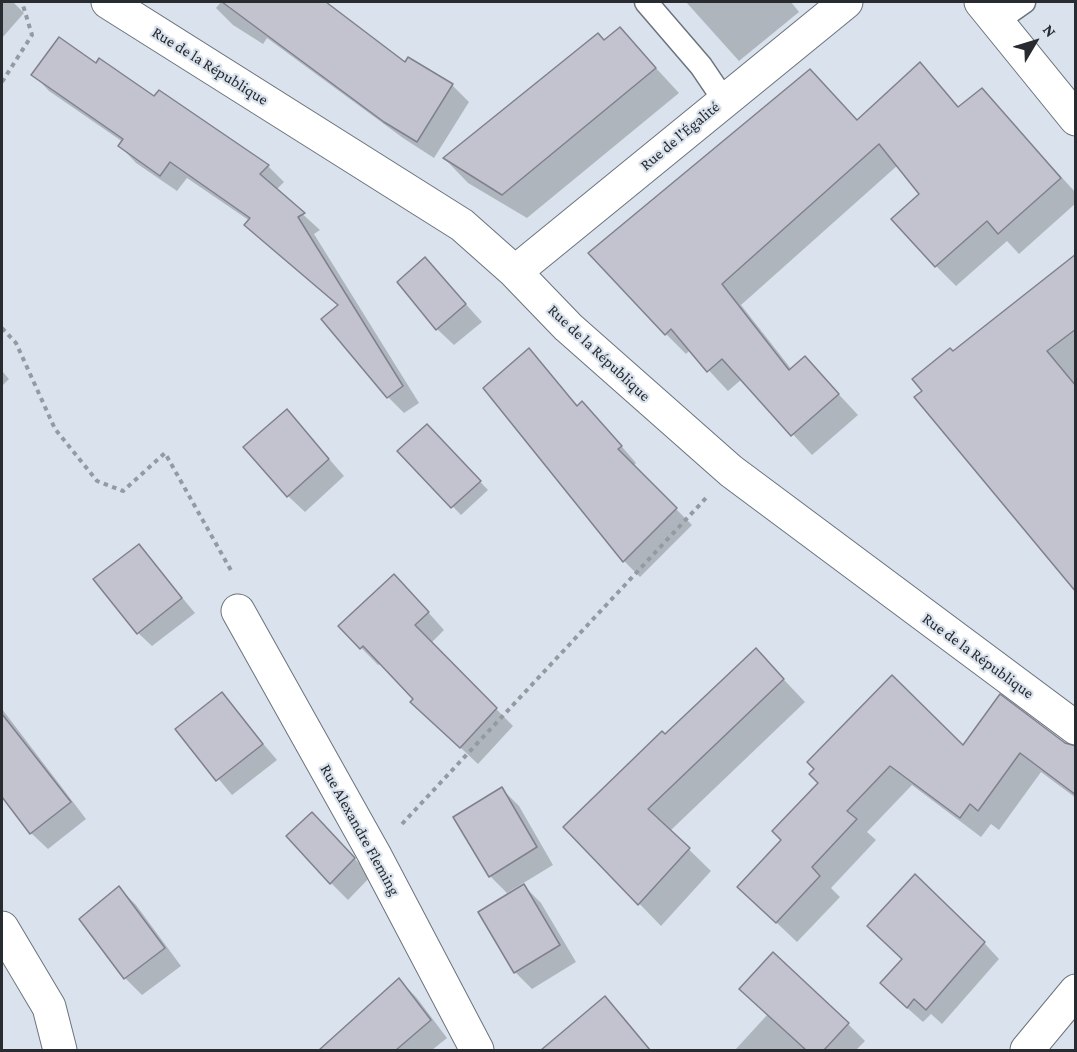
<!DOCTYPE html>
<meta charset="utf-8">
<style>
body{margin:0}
#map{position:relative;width:1077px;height:1052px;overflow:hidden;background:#dae3ed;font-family:"Crimson Pro",serif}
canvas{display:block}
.frame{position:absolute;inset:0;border:3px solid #282b30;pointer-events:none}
.north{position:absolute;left:1005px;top:12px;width:60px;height:60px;-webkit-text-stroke:4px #dae3ed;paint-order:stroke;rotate:52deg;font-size:16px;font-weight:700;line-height:24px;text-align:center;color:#282b30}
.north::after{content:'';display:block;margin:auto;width:21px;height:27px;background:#282b30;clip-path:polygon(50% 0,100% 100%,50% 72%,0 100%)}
</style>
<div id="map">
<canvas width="1077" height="1052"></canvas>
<div class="frame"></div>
<div class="north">N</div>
</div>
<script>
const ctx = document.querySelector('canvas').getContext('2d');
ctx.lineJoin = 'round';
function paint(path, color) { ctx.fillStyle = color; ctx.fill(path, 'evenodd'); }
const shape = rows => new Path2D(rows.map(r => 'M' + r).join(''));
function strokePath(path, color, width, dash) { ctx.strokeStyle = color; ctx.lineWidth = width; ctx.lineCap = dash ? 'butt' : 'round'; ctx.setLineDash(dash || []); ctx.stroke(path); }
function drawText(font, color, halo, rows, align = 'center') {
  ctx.font = font + ' "Crimson Pro",serif'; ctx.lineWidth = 4.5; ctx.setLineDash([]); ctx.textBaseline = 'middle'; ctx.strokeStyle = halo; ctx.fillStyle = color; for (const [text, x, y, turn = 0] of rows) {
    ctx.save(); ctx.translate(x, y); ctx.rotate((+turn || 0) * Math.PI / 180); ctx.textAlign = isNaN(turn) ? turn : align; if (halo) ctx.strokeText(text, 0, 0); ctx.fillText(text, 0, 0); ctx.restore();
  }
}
paint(shape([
 [2,2,13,2,24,13,2,38],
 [221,2,314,2,405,64,452,85,469,102,434,158,403,138,267,38,263,44,233,25,216,8],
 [686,2,791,2,799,12,739,61],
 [620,29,679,93,527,218,468,183,445,159],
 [920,64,959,108,982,90,1076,193,1076,203,1019,254,1007,241,956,286,936,266,921,194,898,165,741,305,792,370,805,358,858,415,812,455,742,379,728,391,690,350,686,354,666,334,858,121],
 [96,65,268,166,284,182,276,190,320,230,314,234,419,403,404,413,388,397,339,306,263,241,246,225,250,221,187,178,177,191,136,163,120,146,123,142,49,91,33,74],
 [1076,256,1076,591,924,391,953,353],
 [425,259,482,322,454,345,437,329],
 [529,351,578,406,598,419,636,463,633,466,692,525,640,577,624,561],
 [2,371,9,379,2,386],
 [287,411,344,476,305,512,288,496],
 [427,426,488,490,461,515,399,451],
 [139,546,195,613,152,646,138,633],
 [411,593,444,630,431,643,513,726,478,764,429,718,415,699,381,663,378,665,340,626],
 [756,650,805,702,670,831,711,871,661,926,565,827],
 [221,694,277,760,232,795,177,729],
 [2,709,86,819,48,849,31,833,2,793],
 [1064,744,1076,746,1076,798,1041,772,999,830,991,824,981,837,912,785,867,832,876,840,831,888,840,897,797,942,760,907,783,840,820,784,963,747],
 [502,789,519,806,553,865,507,893,490,876],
 [329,831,371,876,348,900,331,883],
 [915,876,964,921,999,959,942,1024,931,1014,923,1022,897,999],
 [524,886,541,903,576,962,532,989,515,972,480,913],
 [119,888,136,905,181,966,142,995,125,978],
 [399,980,416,997,447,1038,432,1050,321,1050],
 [605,998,622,1015,651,1050,562,1050,554,1042],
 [768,1014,848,1024,865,1041,856,1050,735,1050]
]), '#0003');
const building = shape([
 [222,2,326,2,405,62,408,57,453,84,417,142,384,122,222,2],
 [620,27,656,68,502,195,443,158,598,33,604,40,620,27],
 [59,37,96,63,99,58,154,96,159,90,269,165,260,174,305,213,298,217,403,386,387,398,321,319,338,305,244,225,250,218,170,162,160,176,118,146,123,139,31,75,59,37],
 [920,62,958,107,982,88,1061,178,998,234,987,221,935,267,891,219,919,194,879,144,722,284,789,370,805,356,839,394,791,436,722,359,707,372,671,329,665,335,588,253,810,69,857,120,920,62],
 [1076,254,1076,329,1047,351,1076,386,1076,592,914,397,922,391,912,379,950,348,953,351,1076,254],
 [425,257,466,304,436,330,397,282,425,257],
 [529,348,577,406,582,401,622,446,618,449,677,508,623,562,483,388,529,348],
 [287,409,329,459,287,497,243,447,287,409],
 [427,424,481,481,451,508,397,451,427,424],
 [139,544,182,598,137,634,93,579,139,544],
 [394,574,429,612,415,625,497,708,460,748,410,702,413,699,363,646,360,649,338,626,394,574],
 [756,648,784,679,648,809,690,848,638,905,563,827,662,731,665,734,756,648],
 [892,675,963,745,1000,694,1065,743,1076,746,1076,795,1020,753,978,811,970,804,960,818,890,766,847,811,857,819,812,867,820,876,776,923,737,887,781,840,772,831,818,783,809,774,814,769,807,762,892,675],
 [222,692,263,744,216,781,175,729,222,692],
 [2,714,71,802,30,834,2,797,2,714],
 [502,787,537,847,489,877,453,817,502,787],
 [312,812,355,858,330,884,286,836,312,812],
 [915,874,985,942,926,1010,914,999,907,1008,880,983,902,959,867,926,915,874],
 [524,884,560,945,514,973,478,912,524,884],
 [119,886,165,948,124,979,79,919,119,886],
 [773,952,849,1023,824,1050,806,1050,739,989,773,952],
 [399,978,431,1020,396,1050,319,1050,399,978],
 [605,996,650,1050,541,1050,605,996]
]);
paint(building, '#c3c3cf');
strokePath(building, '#81818d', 1.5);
const lane = shape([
 [646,2,701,66,724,100],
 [997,21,1024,2]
]);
const street = shape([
 [108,2,462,225,515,272,568,327,731,471,1076,728],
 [981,2,1076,119],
 [515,272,846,2],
 [238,611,374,854,477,1050],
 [2,928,49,1007,60,1050],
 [1027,1050,1076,991]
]);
strokePath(lane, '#6b737c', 25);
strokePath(street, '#6b737c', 35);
strokePath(shape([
 [2,82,32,35,22,2],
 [2,328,16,343,55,429,97,481,123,491,165,453,233,574],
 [402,824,706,498]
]), '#949aa2', 4, [4.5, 4.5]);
strokePath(lane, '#fff', 22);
strokePath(street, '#fff', 33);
drawText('16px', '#282b30', '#dae3ed', [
 ["Rue de la République",210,66,32],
 ["Rue de l'Égalité",680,136,-40],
 ["Rue de la République",599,353,43],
 ["Rue de la République",978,656,36],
 ["Rue Alexandre Fleming",360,830,61]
]);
</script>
